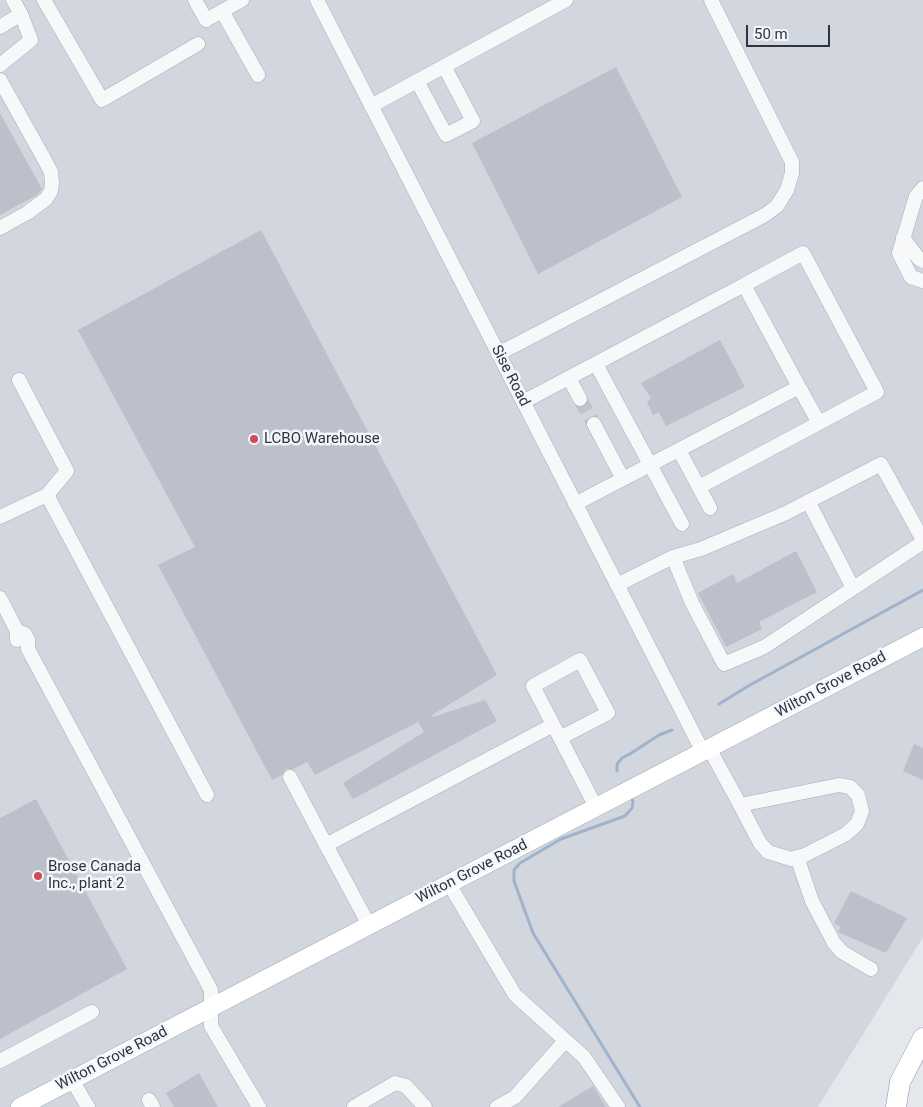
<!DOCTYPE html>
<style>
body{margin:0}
#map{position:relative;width:923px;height:1107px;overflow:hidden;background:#e4e7ec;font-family:Roboto,sans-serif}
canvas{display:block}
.scale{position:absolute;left:746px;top:25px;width:84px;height:22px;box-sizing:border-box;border:2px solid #2b3445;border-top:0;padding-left:6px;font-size:15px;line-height:18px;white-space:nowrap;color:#2b3445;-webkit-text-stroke:4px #f4f6f9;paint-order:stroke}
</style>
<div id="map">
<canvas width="923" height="1107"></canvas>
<div class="scale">50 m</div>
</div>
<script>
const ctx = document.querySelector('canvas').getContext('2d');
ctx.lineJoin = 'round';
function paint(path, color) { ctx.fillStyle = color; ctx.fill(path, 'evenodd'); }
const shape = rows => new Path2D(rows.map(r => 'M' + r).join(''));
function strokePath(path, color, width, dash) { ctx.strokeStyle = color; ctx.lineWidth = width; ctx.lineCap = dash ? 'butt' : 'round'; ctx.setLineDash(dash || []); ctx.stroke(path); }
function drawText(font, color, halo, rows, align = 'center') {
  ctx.font = font + ' Roboto,sans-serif'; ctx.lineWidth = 5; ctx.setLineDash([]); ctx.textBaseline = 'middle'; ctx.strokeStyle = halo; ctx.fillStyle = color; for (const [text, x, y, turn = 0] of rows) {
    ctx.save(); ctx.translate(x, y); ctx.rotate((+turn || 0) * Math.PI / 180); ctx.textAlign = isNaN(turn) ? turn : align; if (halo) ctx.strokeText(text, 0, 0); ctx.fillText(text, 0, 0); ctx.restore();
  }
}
paint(shape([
 [0,0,923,0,923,937,818,1107,0,1107]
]), '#d2d6de');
strokePath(shape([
 [719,704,750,685,923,590],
 [617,771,617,764,622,758,630,754,659,735,672,730],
 [632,799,633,802,632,808,625,816,561,839,520,863,514,870,514,881,533,933,640,1107]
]), '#9fb4cc', 3);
paint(shape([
 [616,67,682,197,538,274,472,143],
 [0,113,42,189,37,195,0,215],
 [261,230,497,675,432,715,433,717,485,700,497,721,353,799,343,783,424,732,418,722,315,775,307,762,293,769,286,769,282,775,272,780,158,565,195,547,78,330],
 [720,340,745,387,666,426,659,412,653,415,647,402,651,398,641,383],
 [796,551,817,592,759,622,762,629,726,647,698,593,733,574,737,583],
 [914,744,923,748,923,780,903,771],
 [36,799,127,969,0,1039,0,818],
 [851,891,907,918,886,953,838,932,841,927,834,923],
 [199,1073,218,1107,174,1107,166,1093],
 [593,1086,606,1107,558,1107]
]), '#bbc0ca');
strokePath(shape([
 [580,399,594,424]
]), '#bfc3cb', 14, [14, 7]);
const minor = shape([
 [44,0,102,100,198,44],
 [195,0,206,20,242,0],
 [317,0,703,752],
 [222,11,258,75],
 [0,27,21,14,13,0],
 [0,65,31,40,21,14],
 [0,80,43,157,51,172,52,183,51,191,46,199,27,213,0,228],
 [417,81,446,135,473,121,444,66],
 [371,106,566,0],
 [923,188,916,196,899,253,911,277,923,281],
 [903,238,919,259,923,261],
 [498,354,765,215,777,206,787,190,792,173,792,162,711,0],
 [596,364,682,524],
 [569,378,580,399],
 [19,380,67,471,47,495],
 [799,387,819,423],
 [523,402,744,285,799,387,575,504],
 [594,424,623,479],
 [679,450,710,508],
 [699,487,877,392,803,253,744,285],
 [808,501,853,588],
 [0,517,47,495,207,795],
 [673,557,692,603,724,664,764,647,923,542],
 [617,585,673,557,701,549,786,513,881,464,923,540],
 [0,598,17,631,17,640],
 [17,631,25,634,28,640,28,649,211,990,211,1026,259,1107],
 [560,738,608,713,580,660,533,686,547,713,596,807],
 [709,748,733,792,740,805,760,843,768,852,791,859,805,855,846,834,857,824,862,811,858,795,850,787,839,785,740,805],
 [290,777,326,845],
 [797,857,812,901,834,943,842,952,871,969],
 [449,884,515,995,584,1057,618,1107],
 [369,925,326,845,553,725],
 [0,1061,92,1012],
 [72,1080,88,1107],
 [149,1100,153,1107],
 [354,1107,395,1083,406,1086,425,1107],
 [497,1107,515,1097,565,1041]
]);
const major = shape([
 [20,1107,923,637]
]);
const highway = shape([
 [896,1107,900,1082,923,1038]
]);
strokePath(minor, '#a9aeb7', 15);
strokePath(major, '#a3abb8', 19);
strokePath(highway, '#8b94a3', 21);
strokePath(minor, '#f7f8fa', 14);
strokePath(major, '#fff', 18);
strokePath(highway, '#fff', 20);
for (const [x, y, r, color] of [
 [254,439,5,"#d1495b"],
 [38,876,5,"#d1495b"]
]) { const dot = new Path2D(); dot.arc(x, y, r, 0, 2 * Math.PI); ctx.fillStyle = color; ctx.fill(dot); strokePath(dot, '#f4f6f9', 2); }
drawText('15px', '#2b3445', '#f4f6f9', [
 ["Sise Road",510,376,63],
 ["Wilton Grove Road",831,685,-28],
 ["Wilton Grove Road",472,872,-27],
 ["Wilton Grove Road",112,1059,-27]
]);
drawText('15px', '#2b3445', '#f4f6f9', [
 ["LCBO Warehouse",264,439],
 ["Brose Canada",48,867],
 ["Inc., plant 2",48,884]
], 'left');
</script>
